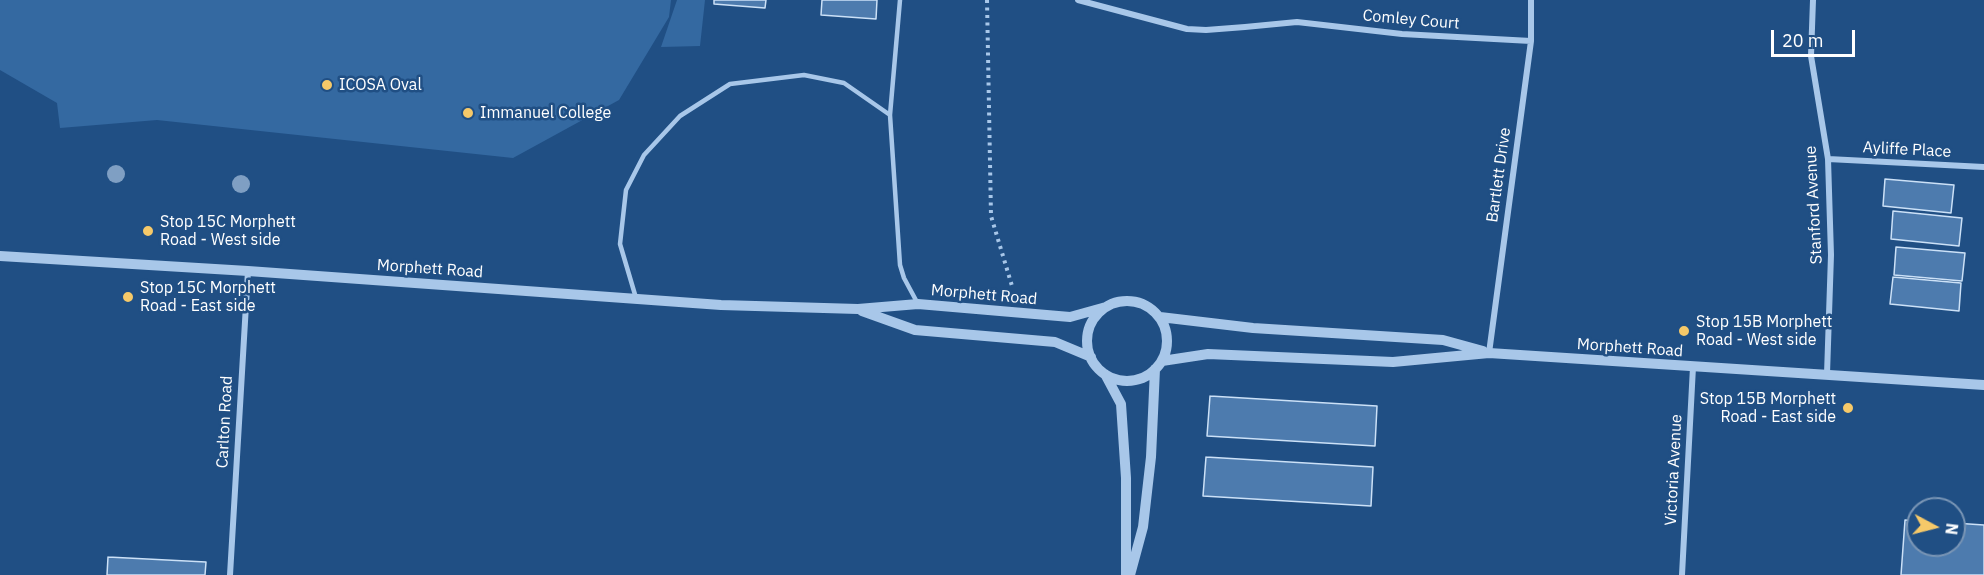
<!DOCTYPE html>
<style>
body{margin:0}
#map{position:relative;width:1984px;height:575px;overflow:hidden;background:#204f84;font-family:"IBM Plex Sans",sans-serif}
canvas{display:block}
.north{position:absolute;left:1906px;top:497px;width:60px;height:60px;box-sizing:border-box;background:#204f84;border:2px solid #7995b5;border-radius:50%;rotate:97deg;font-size:16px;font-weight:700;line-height:24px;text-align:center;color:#fff}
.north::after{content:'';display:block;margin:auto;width:21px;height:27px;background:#f6c969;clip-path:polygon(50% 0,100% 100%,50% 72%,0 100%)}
.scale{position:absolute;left:1771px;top:30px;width:84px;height:27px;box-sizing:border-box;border:3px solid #fff;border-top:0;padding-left:8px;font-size:18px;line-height:21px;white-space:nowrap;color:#fff;-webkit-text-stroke:4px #204f84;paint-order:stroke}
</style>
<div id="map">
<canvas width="1984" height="575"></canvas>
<div class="north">N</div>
<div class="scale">20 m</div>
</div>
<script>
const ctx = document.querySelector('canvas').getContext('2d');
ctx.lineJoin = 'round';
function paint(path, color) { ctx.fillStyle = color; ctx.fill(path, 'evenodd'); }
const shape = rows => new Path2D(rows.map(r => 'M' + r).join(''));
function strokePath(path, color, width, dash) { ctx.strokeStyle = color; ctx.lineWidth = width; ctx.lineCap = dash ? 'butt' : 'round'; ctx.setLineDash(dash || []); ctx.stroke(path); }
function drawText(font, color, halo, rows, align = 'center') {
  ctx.font = font + ' "IBM Plex Sans",sans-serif'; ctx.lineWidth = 5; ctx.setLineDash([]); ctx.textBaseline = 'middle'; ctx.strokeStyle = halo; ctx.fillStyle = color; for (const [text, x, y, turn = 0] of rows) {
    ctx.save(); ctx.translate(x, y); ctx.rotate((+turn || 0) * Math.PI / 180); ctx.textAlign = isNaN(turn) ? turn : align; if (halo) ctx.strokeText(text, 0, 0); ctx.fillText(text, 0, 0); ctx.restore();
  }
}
paint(shape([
 [0,0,671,0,669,17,619,100,513,158,157,120,60,128,57,103,0,70],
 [677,0,705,0,700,46,661,47]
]), '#3469a1');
const building = shape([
 [714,0,766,0,765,8,714,4,714,0],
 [822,0,877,0,876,19,821,15,822,0],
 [1885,179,1954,185,1951,213,1883,206,1885,179],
 [1893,211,1962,218,1959,246,1891,239,1893,211],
 [1896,247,1965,253,1962,281,1894,275,1896,247],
 [1893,277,1961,283,1959,311,1890,304,1893,277],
 [1210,396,1377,406,1375,446,1207,436,1210,396],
 [1206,457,1373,467,1371,506,1203,496,1206,457],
 [1905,520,1918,521,1918,545,1954,545,1954,523,1984,525,1984,575,1901,575,1905,520],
 [108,557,206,562,205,575,107,575,108,557]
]);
paint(building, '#4d7bae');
strokePath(building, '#cce1f7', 1.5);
strokePath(shape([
 [987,0,991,216,1012,286]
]), '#a8c7e9', 4, [3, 4.5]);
strokePath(shape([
 [890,115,900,0],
 [636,298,620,244,626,190,644,155,680,116,730,84,804,75,844,83,890,115,900,265,904,278,918,304]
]), '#a8c7e9', 4.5);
strokePath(shape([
 [1078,0,1187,29,1206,30,1245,27,1297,22,1402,34,1531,41],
 [1813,0,1811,56,1828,159,1831,255,1827,374],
 [1828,159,1984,167],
 [1489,353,1531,41,1531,0],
 [230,575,248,271],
 [1682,575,1693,367]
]), '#a8c7e9', 6);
strokePath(shape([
 [0,256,248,271,721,305,858,309,918,304,1070,317,1106,307],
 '1087 341a40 40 0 1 1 80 0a40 40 0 1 1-80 0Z',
 [862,311,915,330,1055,342,1091,357],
 [1160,317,1253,328,1443,340,1483,351],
 [1162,361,1208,354,1393,362,1489,353,1984,385],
 [1105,374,1121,404,1126,478,1126,575],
 [1130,575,1143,527,1151,457,1155,369]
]), '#a8c7e9', 10);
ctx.fillStyle = '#7f9fc3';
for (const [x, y] of [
 [116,174],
 [241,184]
]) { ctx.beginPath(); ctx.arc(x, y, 9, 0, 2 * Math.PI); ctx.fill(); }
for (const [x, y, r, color] of [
 [327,85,6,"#f6c969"],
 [468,113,6,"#f6c969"],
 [148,231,6,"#f6c969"],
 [128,297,6,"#f6c969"],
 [1684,331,6,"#f6c969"],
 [1848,408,6,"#f6c969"]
]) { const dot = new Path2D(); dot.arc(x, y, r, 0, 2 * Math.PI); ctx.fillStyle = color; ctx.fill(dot); strokePath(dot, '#204f84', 2); }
drawText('16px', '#fff', '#204f84', [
 ["Comley Court",1411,20,5],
 ["Ayliffe Place",1907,150,3],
 ["Bartlett Drive",1499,175,-82],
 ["Stanford Avenue",1814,205,-93],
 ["Morphett Road",430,269,4],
 ["Morphett Road",984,295,5],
 ["Morphett Road",1630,348,4],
 ["Carlton Road",225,422,-87],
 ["Victoria Avenue",1674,470,-87]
]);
drawText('16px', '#fff', '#204f84', [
 ["ICOSA Oval",339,85],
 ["Immanuel College",480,113],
 ["Stop 15C Morphett",160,222],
 ["Road - West side",160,240],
 ["Stop 15C Morphett",140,288],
 ["Road - East side",140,306],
 ["Stop 15B Morphett",1696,322],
 ["Road - West side",1696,340],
 ["Stop 15B Morphett",1836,399,"right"],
 ["Road - East side",1836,417,"right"]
], 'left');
</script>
